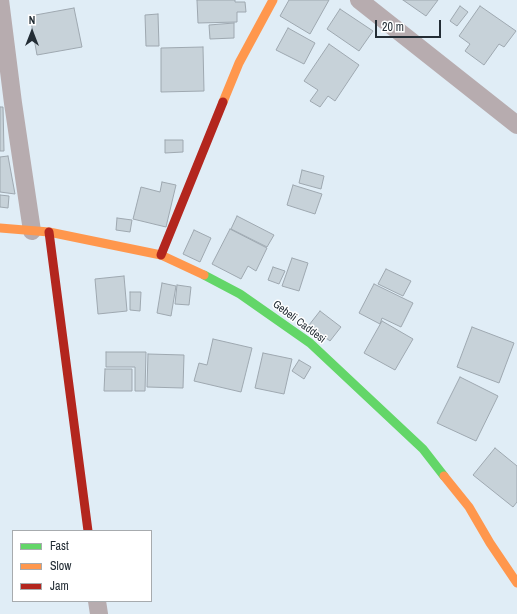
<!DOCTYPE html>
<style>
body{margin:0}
#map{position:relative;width:517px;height:614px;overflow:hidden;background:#e0edf6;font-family:"Archivo Narrow",sans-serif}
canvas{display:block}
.legend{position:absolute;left:12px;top:530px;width:140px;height:72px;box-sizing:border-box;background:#fff;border:1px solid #a7abae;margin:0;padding:5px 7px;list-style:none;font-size:12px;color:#232d35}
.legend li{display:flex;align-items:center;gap:8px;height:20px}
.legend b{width:20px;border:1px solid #a7abae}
.north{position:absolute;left:12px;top:12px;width:40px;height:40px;-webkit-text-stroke:3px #fff;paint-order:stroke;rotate:0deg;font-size:11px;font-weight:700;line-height:16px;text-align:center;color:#232d35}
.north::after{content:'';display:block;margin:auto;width:14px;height:18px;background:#232d35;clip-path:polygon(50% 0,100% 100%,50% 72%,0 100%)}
.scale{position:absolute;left:375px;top:20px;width:66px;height:18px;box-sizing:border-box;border:2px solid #232d35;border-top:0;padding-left:5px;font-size:12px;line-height:14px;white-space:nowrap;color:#232d35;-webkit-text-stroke:3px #fff;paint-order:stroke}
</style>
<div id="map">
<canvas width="517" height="614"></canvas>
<ul class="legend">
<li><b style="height:5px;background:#63d668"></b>Fast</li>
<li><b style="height:5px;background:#ff974d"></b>Slow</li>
<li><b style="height:5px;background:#b3261e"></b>Jam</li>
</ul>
<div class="north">N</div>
<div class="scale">20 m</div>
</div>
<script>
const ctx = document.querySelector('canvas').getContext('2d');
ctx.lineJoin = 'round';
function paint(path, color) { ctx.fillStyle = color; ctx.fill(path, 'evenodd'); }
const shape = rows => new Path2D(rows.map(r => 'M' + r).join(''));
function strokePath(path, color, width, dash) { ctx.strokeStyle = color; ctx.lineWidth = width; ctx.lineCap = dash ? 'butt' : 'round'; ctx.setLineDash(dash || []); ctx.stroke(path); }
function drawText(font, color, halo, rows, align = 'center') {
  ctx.font = font + ' "Archivo Narrow",sans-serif'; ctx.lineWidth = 3; ctx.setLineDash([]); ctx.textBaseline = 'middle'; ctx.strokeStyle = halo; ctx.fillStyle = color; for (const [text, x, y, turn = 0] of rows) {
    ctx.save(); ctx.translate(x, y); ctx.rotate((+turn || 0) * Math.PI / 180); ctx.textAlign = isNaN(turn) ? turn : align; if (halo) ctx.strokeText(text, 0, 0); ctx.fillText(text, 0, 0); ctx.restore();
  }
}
const building = shape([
 [197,0,235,0,235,2,245,2,246,12,237,12,237,22,198,23,197,0],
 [289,0,329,0,310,34,280,16,289,0],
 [403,0,438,0,426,16,403,0],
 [460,6,468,12,457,26,450,21,460,6],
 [480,6,516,31,504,47,499,44,484,65,465,51,470,44,459,36,480,6],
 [74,8,82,47,37,55,30,16,74,8],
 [340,9,373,31,359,51,327,29,340,9],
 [158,14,159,46,146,46,145,15,158,14],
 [234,23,234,38,210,39,209,25,234,23],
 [288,28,315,43,304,64,276,50,288,28],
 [329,44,359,65,335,101,328,96,320,107,310,101,318,90,304,81,329,44],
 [203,47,204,91,161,92,161,48,203,47],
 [0,107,3,107,4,151,0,151,0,107],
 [165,140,183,140,183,152,165,153,165,140],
 [8,156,15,194,0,192,0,157,8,156],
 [302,170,324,176,321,189,299,183,302,170],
 [162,182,176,185,166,227,133,219,141,187,160,192,162,182],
 [293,185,322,194,315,214,287,205,293,185],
 [0,195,9,196,8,208,0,207,0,195],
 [237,216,274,235,267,247,231,229,237,216],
 [117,218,132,220,130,232,116,230,117,218],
 [230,229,267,248,256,271,248,266,241,279,212,264,230,229],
 [194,230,211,238,200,262,183,254,194,230],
 [292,258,308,263,299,291,282,286,292,258],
 [273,267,285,271,279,284,268,280,273,267],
 [386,269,411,281,403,296,378,284,386,269],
 [124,276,127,311,98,314,95,279,124,276],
 [162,283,176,286,171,316,157,313,162,283],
 [374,284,413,303,401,327,382,318,380,324,359,313,374,284],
 [177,285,191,287,189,305,175,304,177,285],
 [130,292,141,292,140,311,130,310,130,292],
 [320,311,341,327,330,341,309,325,320,311],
 [382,321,413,339,395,370,364,353,382,321],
 [472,327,514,343,499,383,457,367,472,327],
 [213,339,252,348,241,392,194,381,199,363,207,365,213,339],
 [106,352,146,352,145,391,135,391,135,367,106,367,106,352],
 [263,353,292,359,284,394,255,388,263,353],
 [148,354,184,355,183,388,147,387,148,354],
 [299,360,311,367,304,379,292,371,299,360],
 [105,369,132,369,132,391,104,391,105,369],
 [460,377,498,396,476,441,437,423,460,377],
 [495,448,517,466,517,502,513,507,473,475,495,448]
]);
paint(building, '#c7d2d9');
strokePath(building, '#9ea8b0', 1);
strokePath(shape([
 [0,0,13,103,32,231],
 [359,0,517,125],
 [97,601,99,614]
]), '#b7acaf', 18);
strokePath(shape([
 [204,275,240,294,310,343,423,449,444,476]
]), '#63d668', 9);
strokePath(shape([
 [223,102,239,63,273,0],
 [0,228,49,232,161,255,204,275],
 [444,476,469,507,490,543,517,583]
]), '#ff974d', 9);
strokePath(shape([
 [49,232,88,531],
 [161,255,223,102]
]), '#b3261e', 9);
drawText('11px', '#232d35', '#fff', [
 ["Gebeli Caddesi",299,322,37]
]);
</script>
